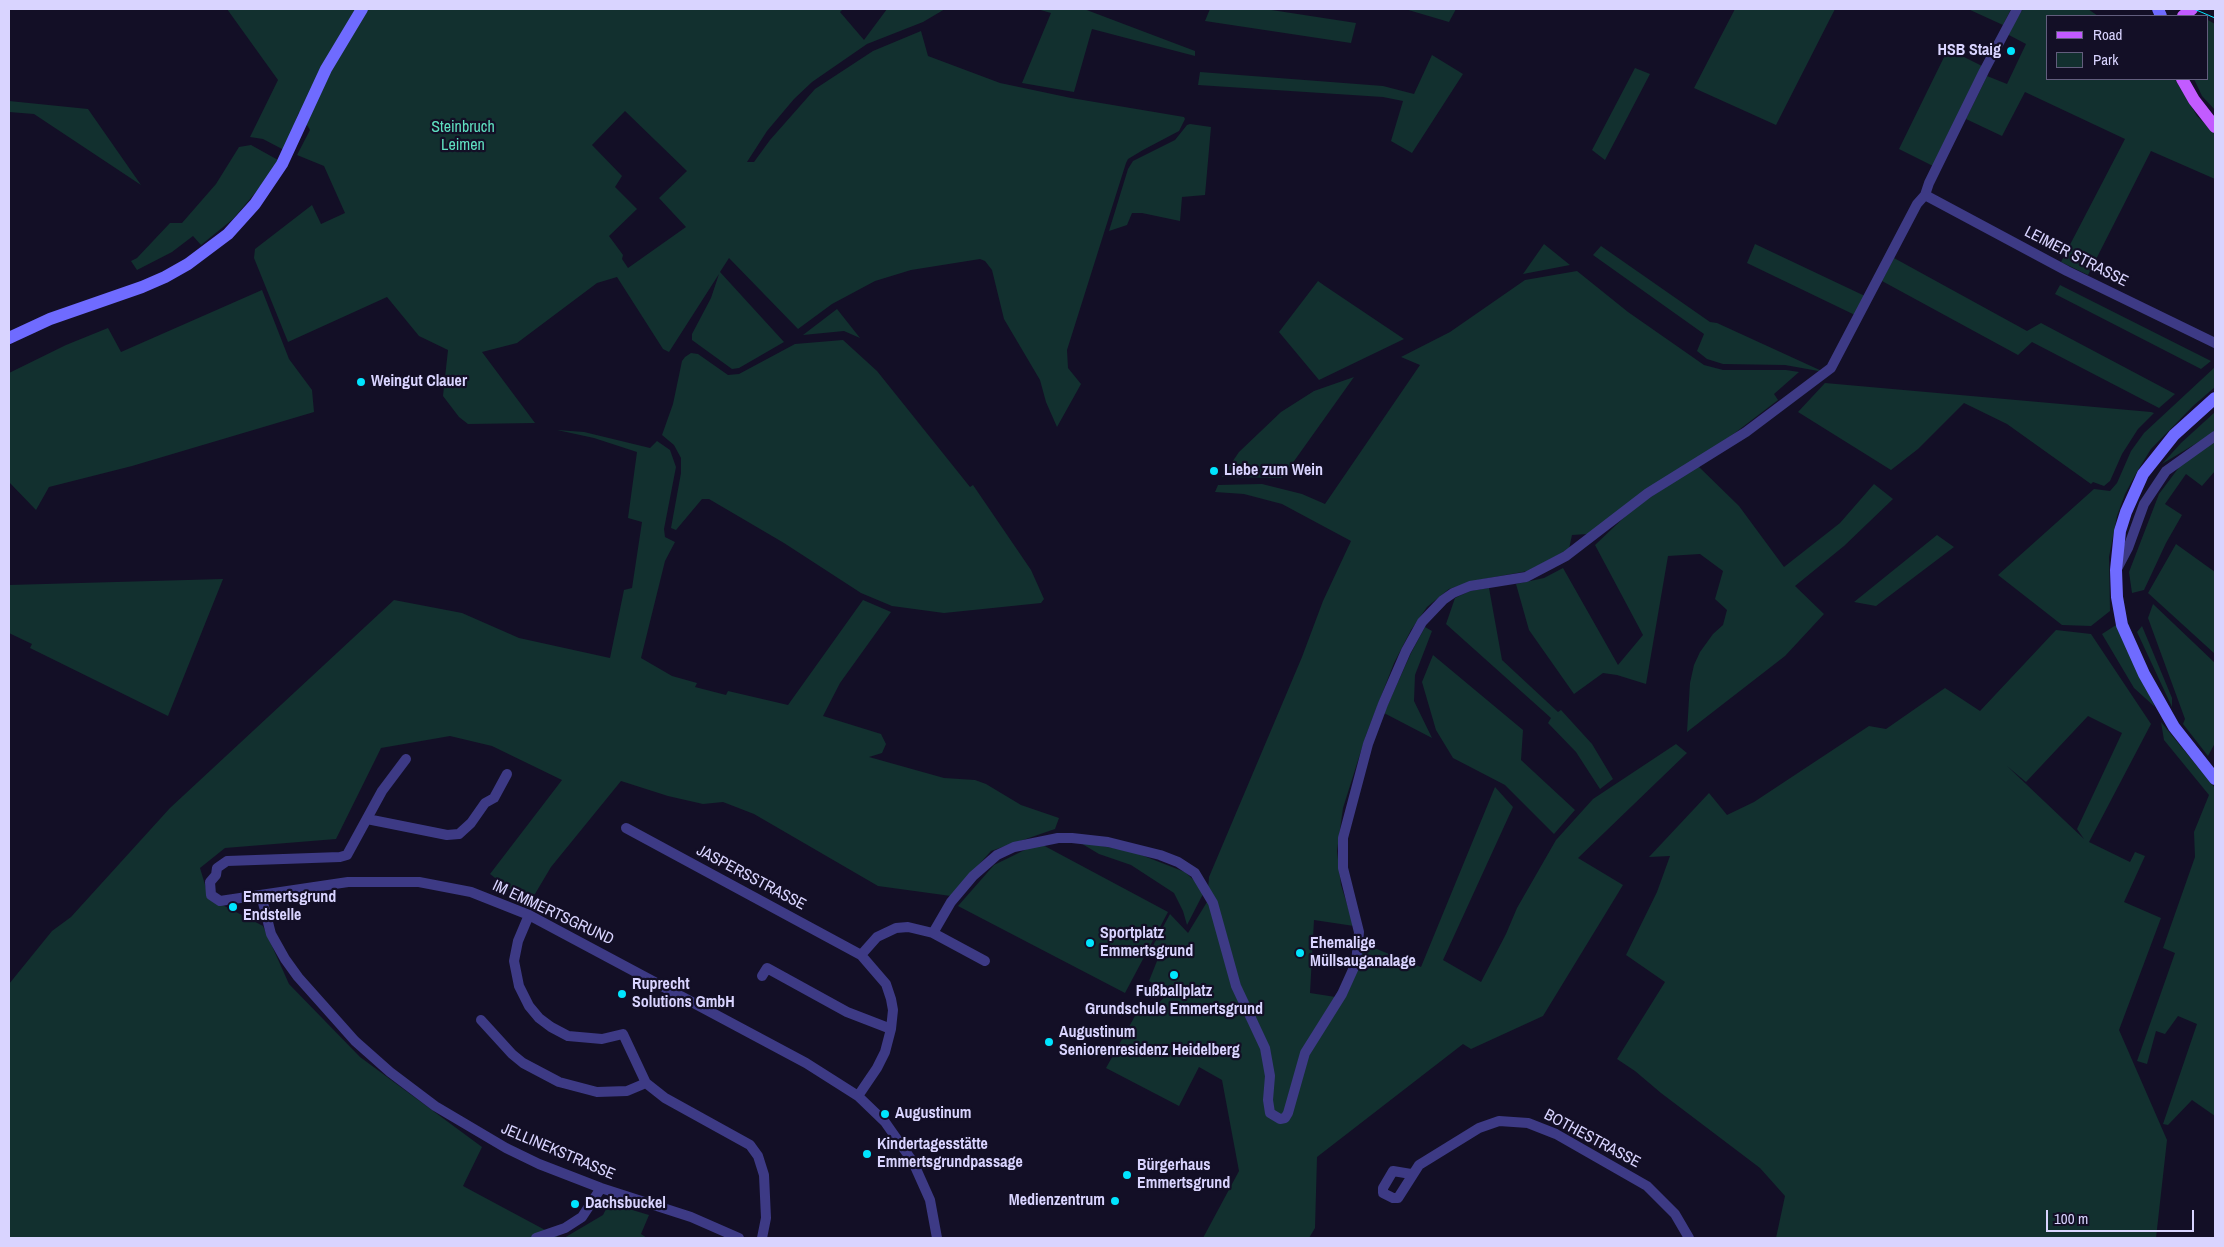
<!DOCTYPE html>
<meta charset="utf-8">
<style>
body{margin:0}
#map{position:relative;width:2224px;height:1247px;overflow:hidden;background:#130f26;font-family:"Archivo Narrow",sans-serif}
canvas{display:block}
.frame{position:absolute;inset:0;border:10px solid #d9d4ff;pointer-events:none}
.legend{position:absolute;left:2046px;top:15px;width:162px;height:65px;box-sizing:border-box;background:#130f26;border:1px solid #625e7d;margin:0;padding:6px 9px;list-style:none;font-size:15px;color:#d9d4ff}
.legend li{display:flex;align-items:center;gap:10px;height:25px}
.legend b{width:25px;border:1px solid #625e7d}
.scale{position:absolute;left:2046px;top:1210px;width:148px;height:22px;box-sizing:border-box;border:2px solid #d9d4ff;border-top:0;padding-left:6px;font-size:15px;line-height:18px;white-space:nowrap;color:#d9d4ff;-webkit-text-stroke:4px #130f26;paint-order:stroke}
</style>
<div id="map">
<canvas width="2224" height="1247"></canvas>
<div class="frame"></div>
<ul class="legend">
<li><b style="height:6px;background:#c25bff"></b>Road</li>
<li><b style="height:14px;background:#12302f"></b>Park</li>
</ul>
<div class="scale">100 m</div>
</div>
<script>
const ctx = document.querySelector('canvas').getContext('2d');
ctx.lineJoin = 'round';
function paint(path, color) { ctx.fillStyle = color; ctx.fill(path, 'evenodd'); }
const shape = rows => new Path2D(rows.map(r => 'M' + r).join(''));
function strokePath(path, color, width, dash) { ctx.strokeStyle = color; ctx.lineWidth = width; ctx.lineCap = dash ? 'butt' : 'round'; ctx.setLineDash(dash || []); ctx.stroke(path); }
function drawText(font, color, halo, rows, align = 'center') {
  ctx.font = font + ' "Archivo Narrow",sans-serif'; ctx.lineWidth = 4.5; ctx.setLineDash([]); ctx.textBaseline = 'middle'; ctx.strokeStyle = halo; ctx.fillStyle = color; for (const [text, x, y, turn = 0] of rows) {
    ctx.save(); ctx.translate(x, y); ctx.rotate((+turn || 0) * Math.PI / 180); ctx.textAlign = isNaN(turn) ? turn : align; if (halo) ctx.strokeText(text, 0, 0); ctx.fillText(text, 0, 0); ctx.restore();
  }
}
paint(shape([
 [227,9,843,9,840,12,864,40,887,9,945,9,923,22,867,44,812,82,794,99,767,131,747,162,754,162,770,140,815,89,873,51,921,31,928,56,1000,83,1071,98,1184,117,1185,119,1179,131,1143,150,1128,159,1126,163,1067,350,1068,368,1081,384,1057,427,1046,402,1040,380,1004,319,992,270,985,261,980,259,911,270,875,281,832,304,798,329,729,258,720,272,784,342,739,368,732,369,692,340,692,334,711,298,719,274,669,352,663,349,617,277,597,283,517,343,482,352,535,423,468,424,459,417,443,396,448,350,419,336,387,297,288,342,254,258,255,249,312,205,321,224,345,213,324,166,297,155,310,130,299,112,284,150,263,139,250,137,278,80],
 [625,111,687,171,659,198,686,227,628,268,622,259,623,255,609,236,637,209,615,187,622,176,592,145],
 [1037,9,1084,9,1195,51,1195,56,1092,29,1074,92,1022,83,1051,13],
 [1210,9,1265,9,1356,23,1351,43,1205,21],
 [1405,9,1456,9,1449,22],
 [1735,9,1835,9,1776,125,1694,88],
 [1968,9,2011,9,2003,25],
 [2023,9,2088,9,2098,16,2048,16,2048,79,2175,79,2197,116,2215,134,2215,179,2151,151,2088,275,2061,262,2125,139,2025,92,2002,136,1966,119,1987,76,2007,84,2026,44,2007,34],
 [2208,20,2215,24,2215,110,2202,96,2194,79,2208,79],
 [1948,49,1982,66,1933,166,1899,149],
 [1432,55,1463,74,1412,153,1391,141,1403,101,1383,97,1198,85,1200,72,1383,86,1414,94],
 [1635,68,1650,74,1605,160,1592,150],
 [9,101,88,109,141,185,34,114,9,112],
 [1190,124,1211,127,1205,195,1182,197,1180,221,1142,213,1132,213,1127,225,1109,231,1128,169,1133,161,1175,140,1187,125],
 [251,145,278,160,261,186,233,219,201,245,193,236,172,252,137,270,131,261,137,258,170,223,182,223,216,184,239,147],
 [1544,244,1570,265,1523,274],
 [1755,244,1867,297,1857,316,1747,263],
 [1601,246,1710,322,1717,323,1824,372,1785,365,1723,364,1707,359,1697,351,1704,334,1593,255],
 [1894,258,2027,331,2041,323,2175,394,2159,408,2032,342,2018,355,1882,281],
 [1577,271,1628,312,1704,365,1723,370,1786,370,1799,372,1774,394,1778,400,1727,439,1588,534,1572,535,1569,549,1528,571,1478,580,1449,589,1427,607,1411,630,1394,663,1366,735,1343,808,1337,851,1341,885,1354,926,1314,920,1310,993,1342,998,1362,943,1421,967,1495,787,1513,807,1443,960,1481,982,1506,934,1517,908,1556,840,1593,799,1676,744,1687,753,1578,858,1623,885,1543,1016,1471,1049,1463,1044,1317,1157,1315,1228,1309,1238,1203,1238,1239,1171,1222,1080,1199,1067,1179,1106,1106,1068,1135,1016,1157,1005,1168,993,1149,981,1159,956,1148,955,1170,914,1188,933,1207,902,1209,877,1302,657,1323,601,1351,541,1282,504,1244,494,1215,492,1218,485,1262,484,1302,494,1325,504,1420,365,1401,357,1450,332,1525,280],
 [1318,281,1325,286,1404,339,1319,380,1279,332],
 [2060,285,2211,361,2201,369,2055,294],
 [262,290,289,359,312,390,314,412,132,466,49,487,36,510,9,482,9,373,66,345,108,328,121,352],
 [837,309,860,338,844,331,803,335],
 [843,340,877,371,970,487,973,485,1031,570,1044,599,1041,603,944,613,892,606,861,593,784,543,709,499,702,499,676,530,671,528,681,473,681,458,674,445,662,435,673,404,682,361,685,357,691,353,698,354,728,375,739,374,795,344],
 [2215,367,2215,387,2193,406,2151,449,2138,470,2125,494,2117,516,2109,557,2110,611,2091,626,2062,625,1998,575,2094,489,2110,491,2117,483,2131,451,2144,433],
 [1354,377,1282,478,1222,477,1239,452,1281,412,1314,391],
 [1825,383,2151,412,2154,413,2138,429,2122,454,2110,481,2104,486,2093,482,2091,484,2007,424,1964,403,1918,449,1891,470,1798,412],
 [2215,412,2215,432,2162,464,2181,443],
 [557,430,584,432,650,448,657,441,670,450,676,467,664,529,665,537,675,542,665,561,641,658,672,676,697,683,695,687,726,695,728,691,788,705,863,600,891,612,840,683,823,716,881,734,886,744,882,753,869,757,944,778,975,780,986,784,1021,805,1059,818,1055,829,991,851,951,896,878,886,754,814,723,802,703,804,668,796,621,781,551,867,529,904,490,874,562,780,492,746,450,736,381,748,336,839,225,848,200,868,209,898,263,926,289,984,360,1057,482,1147,463,1186,560,1238,9,1238,9,984,52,931,71,917,170,808,394,600,462,613,519,638,610,658,624,590,632,588,642,522,628,518,637,452,594,438],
 [2215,441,2215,471,2202,486,2186,474,2165,504,2182,515,2166,543,2144,590,2132,593,2129,572,2159,494,2183,462],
 [1698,466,1739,506,1784,567,1840,523,1874,484,1893,499,1844,546,1795,586,1824,614,1785,656,1687,732,1690,683,1694,665,1700,652,1713,634,1723,625,1727,610,1715,599,1723,571,1700,554,1668,556,1646,684,1617,675,1603,673,1574,694,1529,630,1516,584,1544,578,1563,568,1618,665,1643,635,1595,545,1634,508],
 [1937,535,1954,547,1876,606,1854,602],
 [2176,544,2215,572,2215,654,2148,593],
 [223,579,168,716,30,648,32,644,9,633,9,585],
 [1489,588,1502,660,1558,712,1561,710,1592,744,1613,779,1600,789,1576,752,1548,723,1551,718,1446,624,1455,598,1470,591],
 [2153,604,2215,663,2215,743,2208,756,2183,724,2185,719,2148,618],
 [2116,625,2125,645,2155,707,2134,688,2102,634],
 [2142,626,2172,698,2172,707,2137,632],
 [1425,627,1432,631,1415,675,1414,701,1432,738,1384,713,1411,653],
 [2056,630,2091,634,2151,724,2089,842,2130,862,2135,852,2145,856,2124,902,2161,918,2119,1030,2167,1140,2156,1238,1776,1238,1785,1196,1760,1168,1661,1093,1635,1071,1617,1059,1665,982,1626,955,1657,892,1670,856,1649,857,1709,793,1727,815,1754,802,1869,726,1886,729,1945,688,1980,711],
 [2088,716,2122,733,2077,829,2084,839,2007,766,2026,782],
 [1433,655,1523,730,1521,760,1575,810,1554,834,1505,785,1453,758,1436,730,1422,682],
 [2161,722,2215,788,2215,1116,2192,1100,2168,1125,2163,1124,2197,1024,2178,1016,2165,1034,2156,1031,2147,1064,2137,1061,2175,953,2163,948,2195,857,2194,832,2209,795,2164,740],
 [1079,842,1131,851,1185,872,1197,883,1203,894,1187,925,1183,911,1174,893,1131,865,1099,854],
 [1039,843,1168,912,1125,993,958,906,994,865],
 [609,1203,649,1215,641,1234,647,1238,564,1238,603,1215]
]), '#12302f');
strokePath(shape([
 [1925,195,2067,271,2215,343],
 [2118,567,2128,548,2144,504,2166,471,2215,436],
 [406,759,382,791,347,855,340,857,227,861,217,868,216,875,210,882,211,895,220,901,348,882,419,882,471,892,529,915,806,1063,858,1096,885,1122,913,1162,930,1200,937,1238],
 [367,819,447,835,459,834,471,823,485,803,494,798,507,774],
 [626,828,861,955,877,937,896,928,908,927,933,933,985,961],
 [261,895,271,934,285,959,298,977,355,1041,390,1072,435,1106,506,1148,539,1164,601,1188,691,1217,739,1238],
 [529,915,518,941,514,961,519,986,529,1006,539,1018,551,1027,568,1036,602,1039,623,1034,646,1083],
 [933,933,951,902,973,876,997,855,1014,847,1058,838,1072,838,1108,842,1160,855,1178,862,1195,873,1213,903,1236,986,1265,1048,1270,1076,1268,1100,1270,1113,1280,1119,1285,1118,1288,1113,1305,1053,1342,994,1356,963,1359,932,1343,868,1343,838,1368,744,1383,704,1406,651,1422,622,1443,600,1453,593,1470,586,1526,577,1566,556,1648,493,1746,432,1831,368,1917,204,1925,195,1929,183,1984,71,2017,9],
 [762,976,767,968,847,1012,891,1029],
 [481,1020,512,1054,523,1063,559,1082,597,1092,627,1091,646,1083,665,1098,750,1145,758,1156,764,1175,766,1218,762,1238],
 [858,1096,877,1068,885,1052,891,1029,893,1010,891,999,886,984,861,955],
 [1411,1174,1393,1171,1383,1188,1383,1193,1393,1198,1398,1198,1419,1165,1479,1128,1499,1121,1528,1123,1556,1134,1647,1186,1675,1214,1689,1238],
 [536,1238,565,1228,582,1217,601,1188]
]), '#3d3a85', 10);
strokePath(shape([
 [2158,9,2161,16],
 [9,338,50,319,142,287,165,277,188,264,228,234,255,204,282,164,326,69,362,9],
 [2215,398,2174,435,2143,474,2126,512,2120,531,2116,570,2117,597,2122,625,2144,674,2174,727,2215,779]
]), '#6f6bff', 12);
strokePath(shape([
 [2183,16,2192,9],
 [2182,79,2194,100,2215,127]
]), '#c25bff', 12);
strokePath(shape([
 [2194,9,2215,18]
]), '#00e5ff', 1);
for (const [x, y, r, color] of [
 [2011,51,5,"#00e5ff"],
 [361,382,5,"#00e5ff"],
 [1214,471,5,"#00e5ff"],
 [233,907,5,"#00e5ff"],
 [1090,943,5,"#00e5ff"],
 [1300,953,5,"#00e5ff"],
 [1174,975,5,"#00e5ff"],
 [622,994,5,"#00e5ff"],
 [1049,1042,5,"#00e5ff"],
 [885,1114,5,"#00e5ff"],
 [867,1154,5,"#00e5ff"],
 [1127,1175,5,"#00e5ff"],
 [1115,1201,5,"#00e5ff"],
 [575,1204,5,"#00e5ff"]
]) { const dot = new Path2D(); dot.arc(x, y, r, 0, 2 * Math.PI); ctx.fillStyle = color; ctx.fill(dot); strokePath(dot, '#130f26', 2); }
drawText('bold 16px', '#d9d4ff', '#130f26', [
 ["HSB Staig",2001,51,"right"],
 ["Weingut Clauer",371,382],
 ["Liebe zum Wein",1224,471],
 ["Emmertsgrund",243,898],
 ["Endstelle",243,916],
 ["Sportplatz",1100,934],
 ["Emmertsgrund",1100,952],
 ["Ehemalige",1310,944],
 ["Müllsauganalage",1310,962],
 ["Ruprecht",632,985],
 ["Solutions GmbH",632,1003],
 ["Fußballplatz",1174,992,"center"],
 ["Grundschule Emmertsgrund",1174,1010,"center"],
 ["Augustinum",1059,1033],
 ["Seniorenresidenz Heidelberg",1059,1051],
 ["Augustinum",895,1114],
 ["Kindertagesstätte",877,1145],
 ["Emmertsgrundpassage",877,1163],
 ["Bürgerhaus",1137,1166],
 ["Emmertsgrund",1137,1184],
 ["Medienzentrum",1105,1201,"right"],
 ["Dachsbuckel",585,1204]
], 'left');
drawText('16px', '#5fe0c0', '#130f26', [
 ["Steinbruch",463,128],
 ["Leimen",463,146]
]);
drawText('16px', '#d9d4ff', '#130f26', [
 ["LEIMER STRASSE",2076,257,27],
 ["JASPERSSTRASSE",751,878,28],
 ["IM EMMERTSGRUND",553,913,25],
 ["BOTHESTRASSE",1592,1139,28],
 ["JELLINEKSTRASSE",558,1152,23]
]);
</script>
